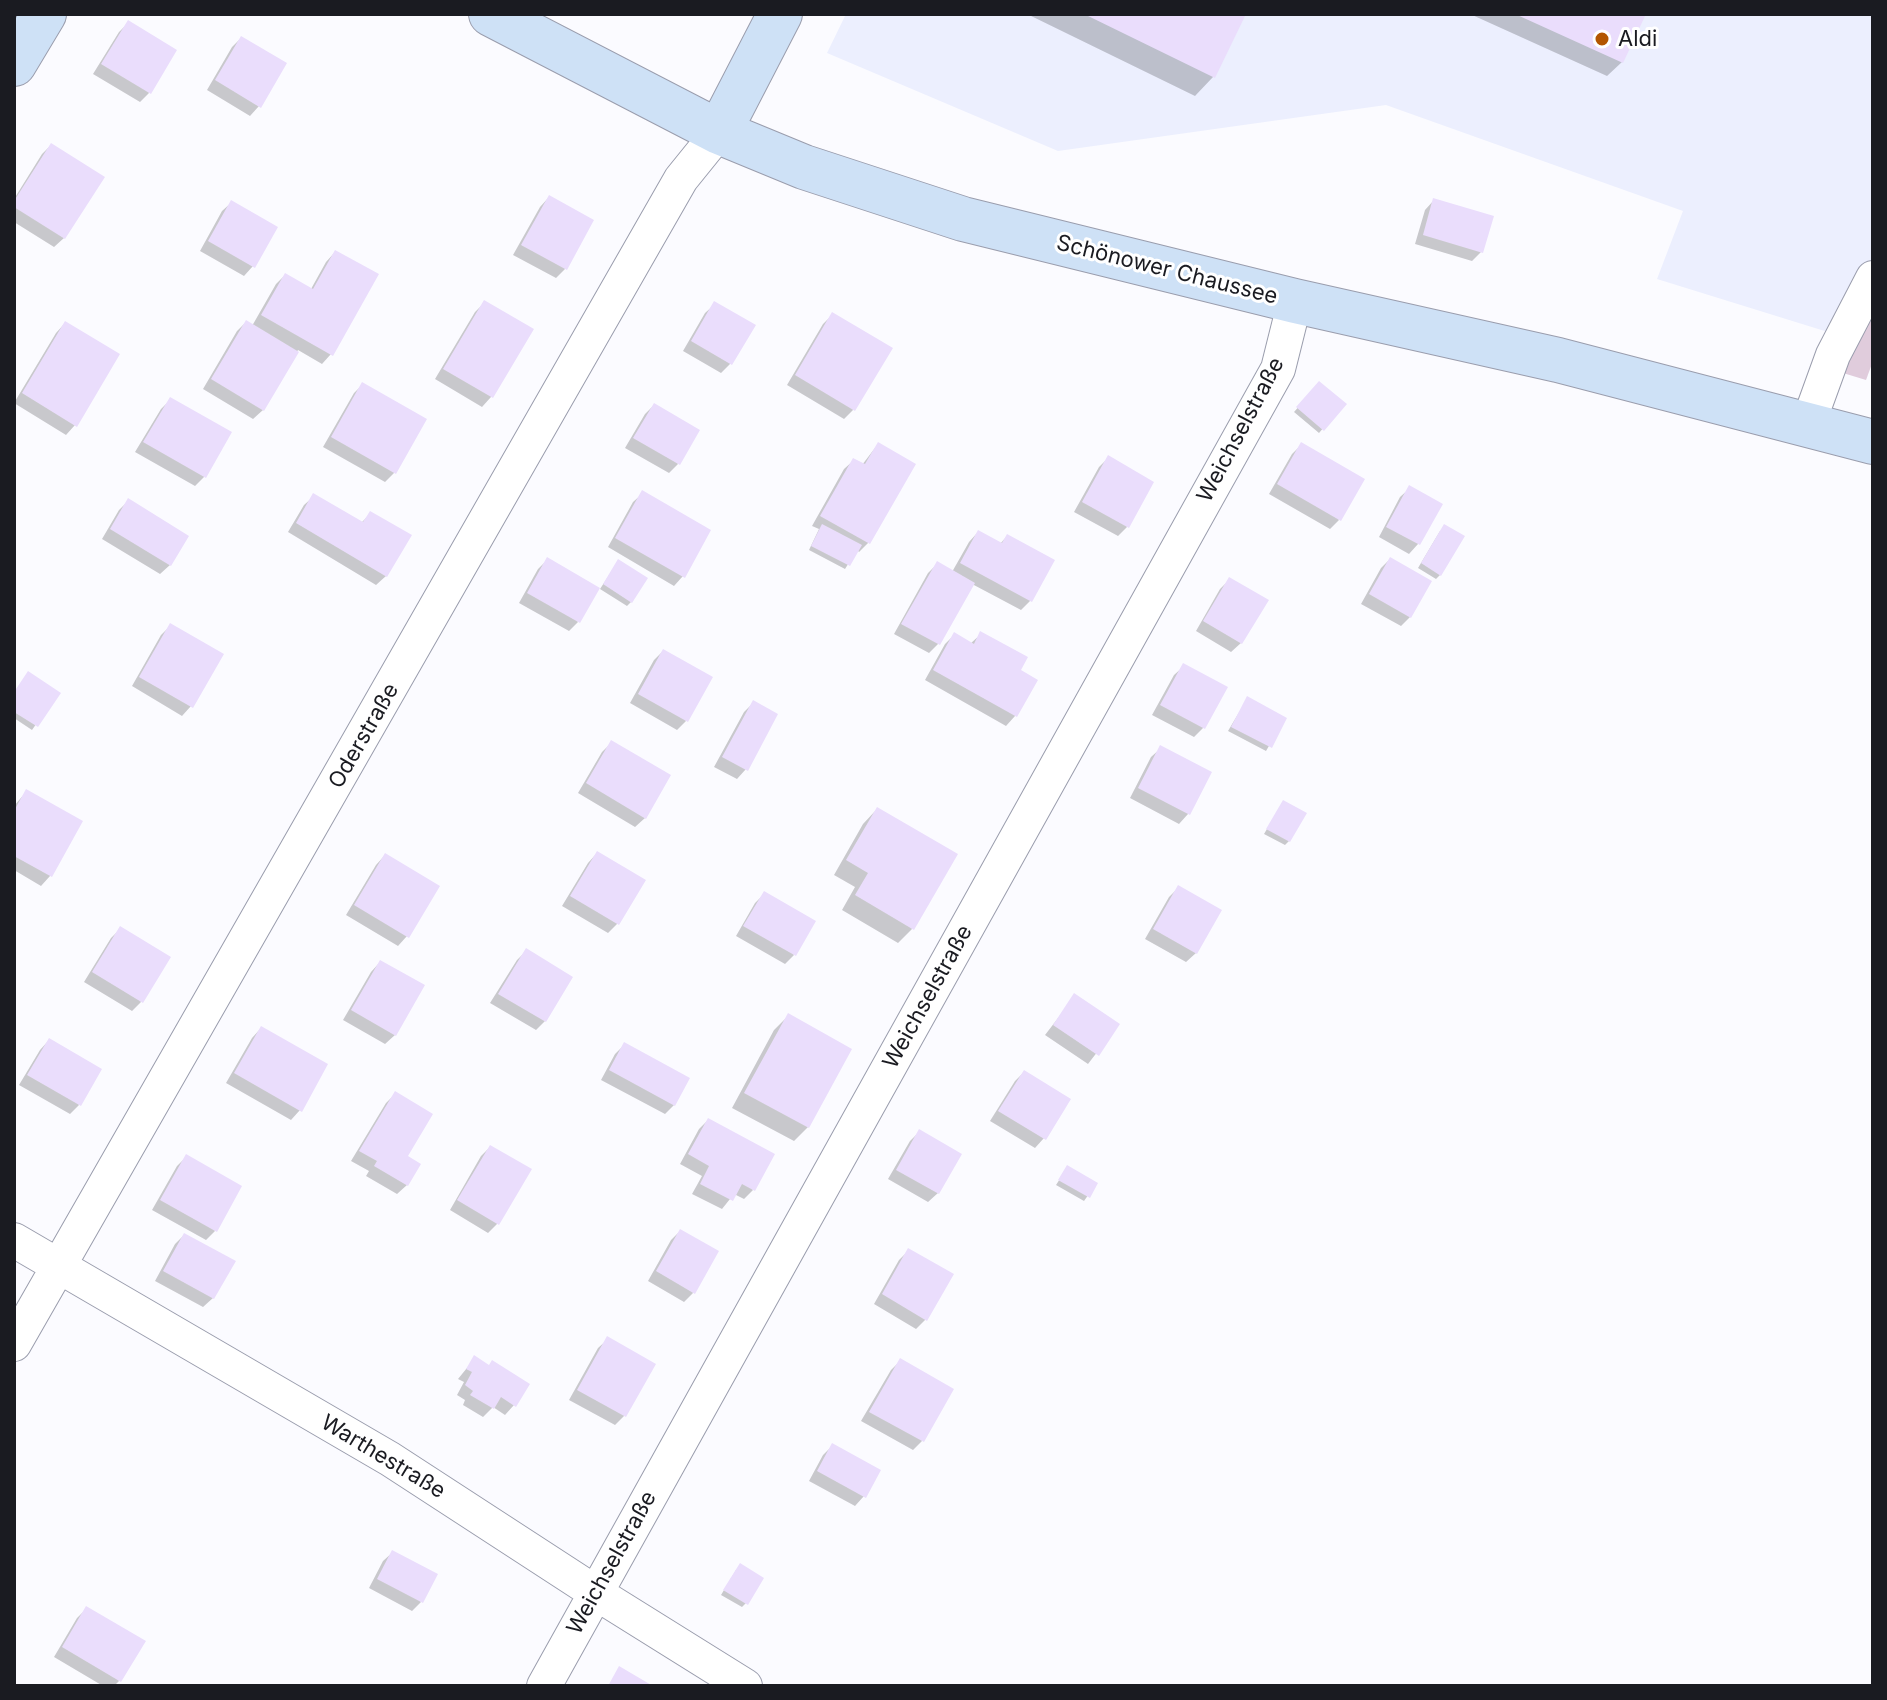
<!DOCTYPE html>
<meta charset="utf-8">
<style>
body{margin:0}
#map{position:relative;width:1887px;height:1700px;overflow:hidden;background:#fbfbff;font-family:Inter,sans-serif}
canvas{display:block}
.frame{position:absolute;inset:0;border:16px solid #1a1b21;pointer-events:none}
</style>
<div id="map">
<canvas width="1887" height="1700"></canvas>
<div class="frame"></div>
</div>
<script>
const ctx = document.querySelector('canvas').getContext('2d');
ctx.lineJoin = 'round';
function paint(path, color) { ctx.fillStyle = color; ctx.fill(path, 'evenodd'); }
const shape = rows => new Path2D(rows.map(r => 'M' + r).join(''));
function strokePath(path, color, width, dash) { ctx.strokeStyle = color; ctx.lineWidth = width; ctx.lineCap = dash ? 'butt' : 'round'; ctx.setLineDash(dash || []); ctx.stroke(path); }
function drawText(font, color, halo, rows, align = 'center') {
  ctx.font = font + ' Inter,sans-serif'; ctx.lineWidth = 6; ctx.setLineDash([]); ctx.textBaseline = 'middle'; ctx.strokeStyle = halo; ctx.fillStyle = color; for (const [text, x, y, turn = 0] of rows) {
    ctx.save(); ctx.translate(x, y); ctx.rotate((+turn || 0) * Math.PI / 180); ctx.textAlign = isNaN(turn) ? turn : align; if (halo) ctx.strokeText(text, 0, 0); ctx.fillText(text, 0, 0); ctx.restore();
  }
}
paint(shape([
 [846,14,1873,14,1873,346,1657,279,1683,211,1386,105,1058,151,827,53]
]), '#eceffe');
paint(shape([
 [1873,317,1873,361,1866,380,1843,373,1853,349]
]), '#e0ccdc');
paint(shape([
 [1027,14,1244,14,1213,77,1195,96],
 [1470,14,1643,14,1622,62,1607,76],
 [128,23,149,93,140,102,93,74,119,32],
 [241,38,259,106,250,116,207,90,232,47],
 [51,145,64,238,54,247,14,222,14,199,42,154],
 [549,197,565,269,556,278,513,255,540,207],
 [1434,200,1481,252,1472,261,1415,244,1425,210],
 [232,202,253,266,244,276,200,251,222,211],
 [335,252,331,354,322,364,298,350,263,410,253,419,203,389,237,331,246,322,252,326,276,284,285,275,311,289,326,262],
 [484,303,531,330,491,397,482,407,435,379,475,312],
 [715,304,753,326,730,364,721,373,683,351,705,313],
 [833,314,853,410,844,419,787,385,823,324],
 [65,323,75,425,66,435,14,403,56,333],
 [363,384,424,420,394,473,385,482,323,447,354,393],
 [1319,384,1344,404,1319,433,1294,412],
 [170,400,229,433,204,477,195,486,135,452,161,409],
 [654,405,678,464,669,473,625,448,645,414],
 [878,444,869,542,859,552,857,550,845,569,809,550,819,529,812,526,844,469,854,460,862,465],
 [1301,445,1339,520,1330,529,1269,494,1292,454],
 [1108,458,1127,527,1118,536,1074,512,1099,467],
 [1410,488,1440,504,1418,544,1409,554,1379,537,1400,497],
 [643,493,683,576,674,586,608,547,633,502],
 [314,496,361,523,371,513,386,576,376,585,288,532,304,505],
 [128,501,170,565,160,574,102,539,119,510],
 [1440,531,1440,575,1436,579,1418,568],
 [978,532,1000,544,1007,536,1052,561,1030,601,1021,610,972,584,938,644,929,653,894,634,928,573,937,564,952,572,969,542],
 [1390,559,1410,617,1401,626,1361,604,1381,568],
 [547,560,578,622,569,631,519,603,538,569],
 [615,566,631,602,627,606,600,589],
 [1229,580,1241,643,1231,652,1196,631,1220,589],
 [170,626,191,706,182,716,132,686,161,635],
 [981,634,1019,671,1035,681,1015,716,1006,726,925,680,945,644,954,635,970,644],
 [663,651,686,721,677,730,630,703,654,660],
 [1184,666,1225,688,1203,728,1194,737,1152,715,1174,675],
 [14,693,58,693,32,730,14,718],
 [1247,699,1285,719,1266,751,1228,731],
 [753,703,746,769,737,779,714,767,744,712],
 [611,743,645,818,635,827,578,793,602,752],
 [1161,748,1210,773,1188,814,1179,824,1130,798,1151,757],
 [26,792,81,821,50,876,41,886,14,870,14,806],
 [1283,802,1289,841,1285,845,1264,834],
 [877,809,912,929,898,943,842,910,855,887,834,875,863,824],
 [597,853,643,881,617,924,608,933,562,906,588,863],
 [385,855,407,936,398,946,346,915,376,865],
 [1178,888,1196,953,1186,962,1145,939,1169,897],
 [764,894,794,955,785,964,736,936,755,903],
 [120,929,141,1002,132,1011,84,982,111,938],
 [526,951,545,1021,536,1030,490,1003,517,960],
 [380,962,395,1035,385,1044,343,1020,371,972],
 [1075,996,1118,1025,1088,1064,1045,1035],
 [788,1016,808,1127,794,1141,732,1108,774,1030],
 [261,1028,300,1110,291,1120,226,1083,252,1038],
 [49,1040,79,1105,70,1114,19,1085,40,1050],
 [624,1045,674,1105,665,1114,601,1080,615,1054],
 [1024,1072,1044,1138,1035,1148,990,1121,1015,1081],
 [395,1094,407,1185,397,1194,366,1176,369,1171,351,1161,386,1103],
 [708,1120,753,1190,744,1199,734,1194,722,1209,692,1194,702,1176,680,1164,699,1129],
 [919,1132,938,1193,928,1202,888,1179,910,1141],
 [490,1147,530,1170,497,1224,488,1233,450,1210,481,1156],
 [186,1157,215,1231,206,1240,152,1210,177,1166],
 [1067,1168,1096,1184,1084,1201,1056,1185],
 [680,1231,693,1293,684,1302,648,1281,671,1240],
 [184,1235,213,1298,203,1307,155,1281,175,1244],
 [909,1250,926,1319,916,1329,874,1304,899,1260],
 [608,1339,653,1364,624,1416,615,1425,569,1400,598,1348],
 [475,1358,514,1405,505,1415,493,1407,483,1417,463,1405,465,1400,457,1395,464,1382,458,1379],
 [900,1361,922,1441,913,1450,861,1421,891,1370],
 [832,1446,864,1496,855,1506,809,1481,823,1455],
 [393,1552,421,1602,412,1611,369,1588,383,1561],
 [736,1570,746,1603,742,1607,721,1595],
 [87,1608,119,1681,114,1686,103,1686,54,1657,77,1618]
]), '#0003');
paint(shape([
 [1084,14,1246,14,1215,78],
 [1515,14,1646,14,1623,63],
 [128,20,177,50,151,94,101,64],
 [241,36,287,63,261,108,215,80],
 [51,143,105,177,65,239,14,207,14,201],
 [549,195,594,220,567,270,521,245],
 [1433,198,1494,216,1483,253,1423,235],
 [231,200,278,227,255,268,208,241],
 [335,250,379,274,333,356,261,315,285,273,313,289],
 [484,300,534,329,493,398,443,369],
 [714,301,756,325,732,365,691,341],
 [832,312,893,348,855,411,795,375],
 [246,320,299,352,264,411,211,379],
 [65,321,120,354,77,427,22,393],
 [1319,381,1347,404,1324,431,1296,407],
 [362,382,427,419,396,474,331,437],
 [170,397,232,432,206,478,143,442],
 [654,403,700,430,680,465,633,438],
 [878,442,916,464,870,544,820,516,853,458,865,464],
 [1301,442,1365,479,1341,521,1277,484],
 [1108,455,1154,482,1129,528,1082,502],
 [1409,485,1443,504,1420,545,1386,527],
 [642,490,711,530,685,578,615,538],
 [313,493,363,522,370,511,412,535,387,577,296,523],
 [128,498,189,536,171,566,110,529],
 [822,524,862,545,850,566,811,546],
 [1444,524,1465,536,1441,576,1421,563],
 [978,530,1002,543,1007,534,1055,560,1032,602,960,563],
 [547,557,600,588,580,623,527,593],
 [1390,557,1432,581,1411,618,1369,594],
 [618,559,648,578,632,603,603,584],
 [937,561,975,583,940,645,901,624],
 [1229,577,1269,600,1242,644,1203,621],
 [170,623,224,654,193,708,139,677],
 [980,631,1028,657,1021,670,1038,680,1017,717,933,670,954,632,974,644],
 [663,649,713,677,688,722,638,694],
 [1183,663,1228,687,1205,729,1160,705],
 [28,671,61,693,38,727,14,712,14,692],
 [1247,696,1287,718,1272,748,1231,727],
 [753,700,778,714,748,771,722,757],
 [611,740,671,775,646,819,586,783],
 [1160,745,1212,772,1190,815,1138,788],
 [26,789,83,821,52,877,14,856,14,811],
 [1283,800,1307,813,1290,842,1266,829],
 [877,807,958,854,914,930,855,895,868,873,846,860],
 [597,851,646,880,619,925,570,896],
 [385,853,440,886,409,938,354,905],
 [1178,885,1222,910,1197,954,1153,929],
 [764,891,816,921,796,956,743,926],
 [120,926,171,957,143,1003,92,972],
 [526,948,573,977,546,1022,498,994],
 [380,960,425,985,396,1036,351,1010],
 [1074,993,1120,1024,1099,1056,1053,1025],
 [788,1013,852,1049,809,1128,744,1093],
 [261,1026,328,1064,302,1112,234,1073],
 [49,1038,102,1069,81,1106,27,1075],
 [624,1042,690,1078,675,1106,609,1070],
 [1024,1070,1071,1099,1046,1140,998,1111],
 [395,1091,433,1114,408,1156,421,1164,408,1186,374,1166,377,1161,359,1151],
 [708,1118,775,1154,755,1191,742,1184,733,1201,700,1184,709,1166,688,1154],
 [919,1129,962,1154,939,1194,896,1170],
 [490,1145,532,1169,499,1225,457,1200],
 [186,1154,242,1186,217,1232,160,1200],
 [1067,1165,1098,1183,1090,1198,1058,1180],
 [680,1229,719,1251,695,1294,656,1271],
 [184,1233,236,1261,214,1299,163,1271],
 [908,1248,954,1274,927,1321,882,1294],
 [607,1336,656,1364,626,1417,577,1390],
 [474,1355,489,1365,492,1360,530,1384,516,1407,501,1397,494,1409,470,1395,473,1391,465,1385,472,1372,466,1369],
 [900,1358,954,1389,924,1442,869,1412],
 [832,1443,881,1470,866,1498,817,1471],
 [392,1550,438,1574,423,1603,377,1579],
 [740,1563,764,1578,748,1605,723,1590],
 [86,1606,146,1641,121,1682,62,1647],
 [619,1666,653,1686,608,1686]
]), '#eaddfc');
const street = shape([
 [1808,424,1833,355,1873,278],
 [14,1240,390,1459,596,1593,745,1686],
 [14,1344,681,179,719,132],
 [544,1686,1278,369,1295,301]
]);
const secondary = shape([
 [491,14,719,132,804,167,963,219,1295,301,1558,360,1873,442],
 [14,64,44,14],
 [719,132,780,14]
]);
strokePath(street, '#9a9dad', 36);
strokePath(secondary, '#9a9dad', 46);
strokePath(street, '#fff', 34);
strokePath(secondary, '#cee1f6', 44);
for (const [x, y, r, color] of [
 [1602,39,8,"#b35600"]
]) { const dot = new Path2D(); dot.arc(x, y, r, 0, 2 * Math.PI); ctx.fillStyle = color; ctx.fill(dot); strokePath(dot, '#fff', 3); }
drawText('22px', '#1a1b21', '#fff', [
 ["Aldi",1618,39]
], 'left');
drawText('22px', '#1a1b21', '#fff', [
 ["Schönower Chaussee",1167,270,14],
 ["Weichselstraße",1241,430,-62],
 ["Oderstraße",364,736,-60],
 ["Weichselstraße",928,997,-61],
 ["Warthestraße",383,1457,31],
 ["Weichselstraße",612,1563,-61]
]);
</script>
